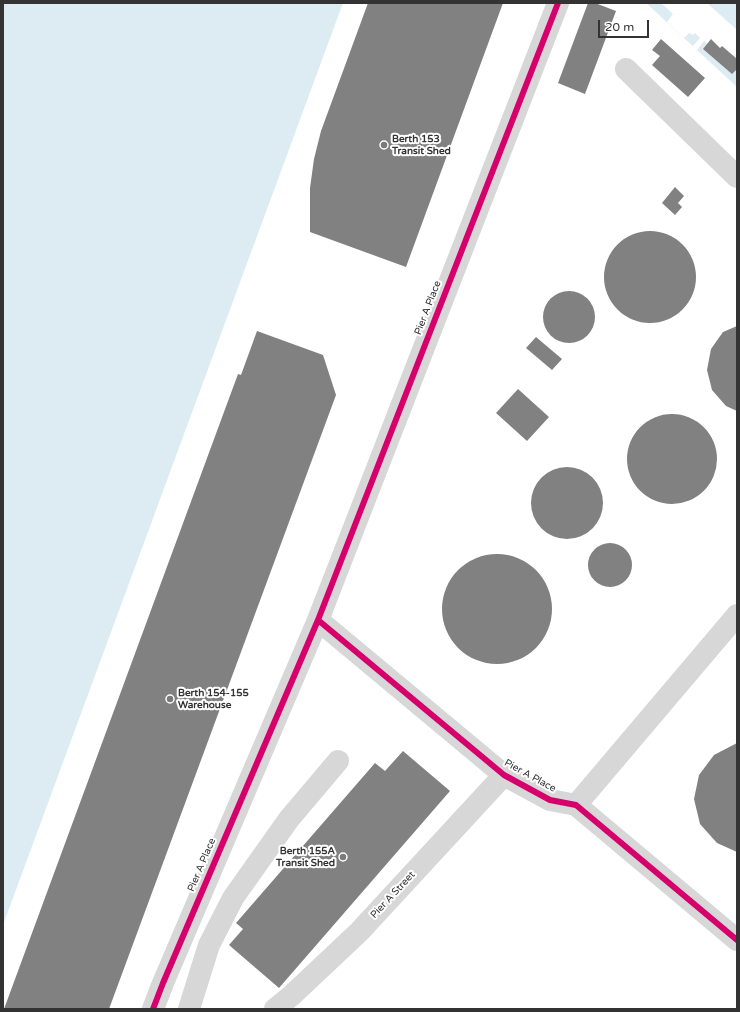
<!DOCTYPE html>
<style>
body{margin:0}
#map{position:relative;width:740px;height:1012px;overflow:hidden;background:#fff;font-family:"Varela Round",sans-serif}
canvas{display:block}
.frame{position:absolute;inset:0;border:4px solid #333;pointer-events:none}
.scale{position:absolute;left:598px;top:20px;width:51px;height:18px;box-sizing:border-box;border:2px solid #333;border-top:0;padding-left:5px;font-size:12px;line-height:14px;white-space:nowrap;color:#333;-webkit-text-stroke:3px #fff;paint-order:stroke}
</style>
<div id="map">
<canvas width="740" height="1012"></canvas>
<div class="frame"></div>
<div class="scale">20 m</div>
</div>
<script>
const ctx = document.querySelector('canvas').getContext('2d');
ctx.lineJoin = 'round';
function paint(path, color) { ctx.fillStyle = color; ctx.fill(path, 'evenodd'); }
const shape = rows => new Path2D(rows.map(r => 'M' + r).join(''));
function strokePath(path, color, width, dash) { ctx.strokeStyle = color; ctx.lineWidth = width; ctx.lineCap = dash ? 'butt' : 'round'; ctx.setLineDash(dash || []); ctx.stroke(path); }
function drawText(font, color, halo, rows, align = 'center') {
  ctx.font = font + ' "Varela Round",sans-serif'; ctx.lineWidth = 4; ctx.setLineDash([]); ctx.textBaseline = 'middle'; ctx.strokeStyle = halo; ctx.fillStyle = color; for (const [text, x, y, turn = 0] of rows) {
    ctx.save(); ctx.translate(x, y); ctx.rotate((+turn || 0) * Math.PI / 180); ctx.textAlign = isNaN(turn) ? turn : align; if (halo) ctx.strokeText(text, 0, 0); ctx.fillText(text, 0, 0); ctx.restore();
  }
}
paint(shape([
 [3,3,343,3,3,925],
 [646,3,737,3,737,87,684,38]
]), '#ddebf3');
paint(shape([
 [661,3,707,3,737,30,737,71,704,41,697,50,693,46,700,38,695,33,693,35,689,33,684,38,667,22,673,14]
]), '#fff');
paint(shape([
 [368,3,503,3,406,267,310,232,310,188,314,159,321,131],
 [588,3,595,3,616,11,585,94,558,83],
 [661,39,705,78,688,97,652,65,660,56,652,50],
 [711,39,720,48,722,46,737,59,737,69,732,74,703,49],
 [675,187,684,196,678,203,682,207,675,215,662,203],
 '604 277a46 46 0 1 1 92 0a46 46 0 1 1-92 0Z',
 '543 317a26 26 0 1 1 52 0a26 26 0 1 1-52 0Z',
 [737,326,737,411,726,406,712,390,707,370,711,349,723,332],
 [257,331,323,355,336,395,109,1009,4,1009,238,374,241,375],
 [536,337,562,359,552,370,526,348],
 [518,389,549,417,527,441,496,413],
 '627 459a45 45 0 1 1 90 0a45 45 0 1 1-90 0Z',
 '531 503a36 36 0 1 1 72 0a36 36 0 1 1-72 0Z',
 '588 565a22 22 0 1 1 44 0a22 22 0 1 1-44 0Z',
 '442 609a55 55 0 1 1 110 0a55 55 0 1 1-110 0Z',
 [737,743,737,852,717,843,700,824,694,799,699,775,714,755],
 [403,751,450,791,279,988,229,945,243,929,236,923,375,763,385,771]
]), '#818181');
strokePath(shape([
 [626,69,737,177],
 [318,620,504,775,550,800,576,805,737,940],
 [576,805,737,615],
 [153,1009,163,983,318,620,558,3],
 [189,1009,209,945,233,898,289,819,338,761],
 [275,1009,291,996,359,932,504,775]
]), '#d7d7d7', 22);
strokePath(shape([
 [318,620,504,775,550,800,576,805,737,940],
 [153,1009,163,983,318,620,558,3]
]), '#d6006c', 6);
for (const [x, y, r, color] of [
 [384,145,4,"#7a7a7a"],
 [170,699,4,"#7a7a7a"],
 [343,857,4,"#7a7a7a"]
]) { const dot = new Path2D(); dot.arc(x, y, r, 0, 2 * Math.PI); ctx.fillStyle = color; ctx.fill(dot); strokePath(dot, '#fff', 1.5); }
drawText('bold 10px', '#333', '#fff', [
 ["Berth 153",392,139],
 ["Transit Shed",392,151],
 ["Berth 154-155",178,693],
 ["Warehouse",178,705],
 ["Berth 155A",335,851,"right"],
 ["Transit Shed",335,863,"right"]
], 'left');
drawText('10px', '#333', '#fff', [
 ["Pier A Place",428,308,-69],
 ["Pier A Place",530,776,29],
 ["Pier A Place",202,865,-67],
 ["Pier A Street",393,895,-47]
]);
</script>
